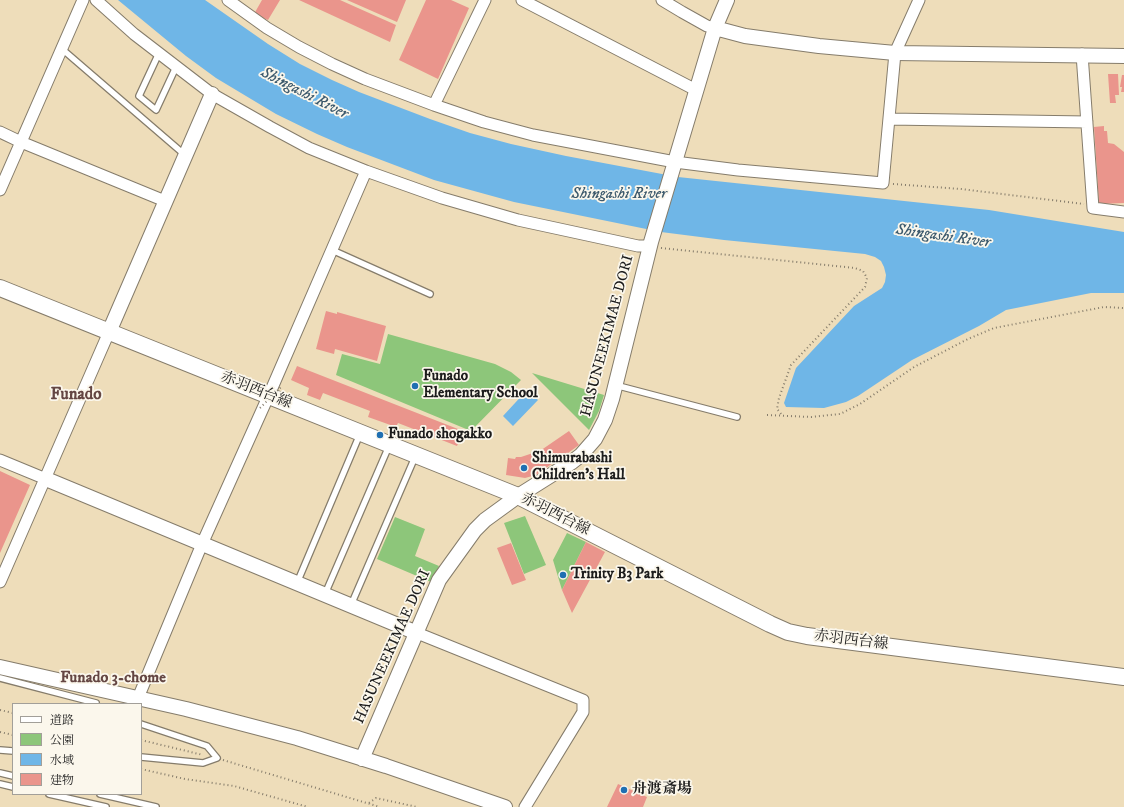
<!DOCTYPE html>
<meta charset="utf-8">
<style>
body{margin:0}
#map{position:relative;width:1124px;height:807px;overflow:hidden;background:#eeddba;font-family:"IM FELL DW Pica","Noto Serif JP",serif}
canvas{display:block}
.legend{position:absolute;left:12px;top:703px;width:130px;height:92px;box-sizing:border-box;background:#fbf7ec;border:1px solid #a29f99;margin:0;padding:5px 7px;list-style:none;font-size:12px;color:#1c1c1c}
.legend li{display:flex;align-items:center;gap:8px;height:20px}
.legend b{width:20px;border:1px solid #a29f99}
</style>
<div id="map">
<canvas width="1124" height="807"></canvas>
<ul class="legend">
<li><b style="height:5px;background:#fff"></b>道路</li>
<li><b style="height:11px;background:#8dc67a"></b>公園</li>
<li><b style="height:11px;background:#6fb6e7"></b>水域</li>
<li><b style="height:11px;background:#ea958c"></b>建物</li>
</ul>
</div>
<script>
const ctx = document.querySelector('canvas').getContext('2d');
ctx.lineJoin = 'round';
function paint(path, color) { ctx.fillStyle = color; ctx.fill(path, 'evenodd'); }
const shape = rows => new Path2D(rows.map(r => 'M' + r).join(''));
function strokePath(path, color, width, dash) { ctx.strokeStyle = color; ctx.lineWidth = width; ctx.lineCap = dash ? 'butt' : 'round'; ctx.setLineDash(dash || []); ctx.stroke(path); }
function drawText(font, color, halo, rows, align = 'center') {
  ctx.font = font + ' "IM FELL DW Pica","Noto Serif JP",serif'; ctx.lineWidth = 3.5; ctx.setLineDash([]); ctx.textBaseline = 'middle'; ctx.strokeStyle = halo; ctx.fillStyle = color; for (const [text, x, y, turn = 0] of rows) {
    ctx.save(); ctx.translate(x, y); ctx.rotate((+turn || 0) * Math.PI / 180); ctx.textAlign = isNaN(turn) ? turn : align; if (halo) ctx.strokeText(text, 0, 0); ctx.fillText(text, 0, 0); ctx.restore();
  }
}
paint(shape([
 [388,334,495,364,511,372,521,380,471,431,336,375,342,354,380,364],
 [532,373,604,395,599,411,589,430],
 [525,516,546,565,524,574,504,523],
 [395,517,425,529,415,556,439,566,431,582,377,559],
 [567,533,586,542,562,590,553,560]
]), '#8dc67a');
paint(shape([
 [118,0,205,0,268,44,300,64,332,80,359,92,430,119,470,133,511,144,566,156,678,177,989,210,1124,232,1124,293,1091,293,1006,310,979,326,912,360,858,396,846,402,824,408,786,407,784,403,796,368,854,306,882,288,885,282,886,275,884,267,881,261,875,257,865,254,724,240,661,232,514,202,434,180,347,147,317,134,276,114,216,78,186,56],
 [527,390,538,400,513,426,503,416]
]), '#6fb6e7');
paint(shape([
 [262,0,280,0,268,20,254,14],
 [299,0,340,0,396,25,390,42],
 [347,0,406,0,397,22],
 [426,0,451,0,469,8,438,79,399,60],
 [1108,74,1118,74,1119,95,1115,95,1116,103,1110,103],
 [1122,75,1124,75,1124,92,1121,92,1122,87,1120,87],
 [1104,126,1104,131,1107,131,1108,143,1114,144,1124,152,1124,203,1099,204,1094,127],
 [326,311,337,314,337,312,386,326,377,361,335,349,334,354,316,349],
 [297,366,463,431,457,446,398,423,396,427,368,417,370,411,323,393,320,400,307,395,309,388,291,380],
 [569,431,579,445,568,453,569,455,562,461,560,458,536,475,525,478,506,475,508,458,515,459,516,457,521,457,533,453,534,455],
 [0,471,30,485,0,553],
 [586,542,605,552,572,613,562,590],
 [511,543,526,580,512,585,497,548],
 [618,784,647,797,643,807,607,807]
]), '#ea958c');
const service = shape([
 [62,49,185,155],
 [159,53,139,96,156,110,176,67],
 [332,250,430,294],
 [615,385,737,417],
 [297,583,360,434],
 [325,594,389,446],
 [351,605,415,457],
 [0,678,96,703,95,704],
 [141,724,207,746,217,758,203,763,141,757],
 [0,750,13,751],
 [0,773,13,776],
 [0,784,13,787],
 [49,794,106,807],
 [100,794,156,807]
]);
const minor = shape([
 [96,0,134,34,212,94,270,127,309,148,366,171,442,198,518,220,638,246,649,246],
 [228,0,267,28,299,47,332,64,365,79,434,105,484,122,533,135,675,162,738,170,883,183,895,53,919,0],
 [522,0,696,90],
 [662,0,682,12,707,26,715,28],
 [1082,54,1093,208,1124,212],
 [434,105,485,0],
 [889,119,1087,122],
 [0,132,21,142,165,201],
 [0,190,83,0],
 [0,460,46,479],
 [0,582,109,332],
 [417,633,583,700,583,712,525,807],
 [138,698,202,544,272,388,366,171]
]);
const tertiary = shape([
 [715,28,745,36,819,46,895,53,1124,56],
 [109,332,212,94],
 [46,479,417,633],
 [0,667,186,709,297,738,386,766,505,807],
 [362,759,439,580,475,530,485,520,518,496,572,462,581,455,595,439,605,420,612,399,651,242,715,28,727,0]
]);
const secondary = shape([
 [0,288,518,496,770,624,788,632,807,636,1124,677]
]);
strokePath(service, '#857c6b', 8);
strokePath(minor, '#857c6b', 13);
strokePath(tertiary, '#857c6b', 16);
strokePath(secondary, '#857c6b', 18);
strokePath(shape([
 [893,184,961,189,1084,204],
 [661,248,855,268,863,271,867,278,865,287,791,365,779,398,777,409,783,416],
 [767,415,811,417,840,414,860,404,914,367,968,339,994,328,1104,307,1124,308],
 [0,710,13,713],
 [0,732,13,735],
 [141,740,203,755],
 [223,760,380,807],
 [141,769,185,779,234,786,308,807],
 [369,803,376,798,417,807]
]), '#857c6b', 2, [1, 3]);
strokePath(service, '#fff', 5.5);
strokePath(minor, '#fff', 11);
strokePath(tertiary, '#fff', 14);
strokePath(secondary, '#fff', 16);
strokePath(shape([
 [260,408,282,386]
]), '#857c6b', 2, [1, 3]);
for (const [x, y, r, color] of [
 [415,386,4,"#1f6fb2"],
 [380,435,4,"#1f6fb2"],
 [524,468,4,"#1f6fb2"],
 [563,575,4,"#1f6fb2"],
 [624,790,4,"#1f6fb2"]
]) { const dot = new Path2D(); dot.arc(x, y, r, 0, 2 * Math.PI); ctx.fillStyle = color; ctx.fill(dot); strokePath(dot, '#fbf7ec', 1.5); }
drawText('15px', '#1c1c1c', '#fbf7ec', [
 ["HASUNEEKIMAE DORI",608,336,-75],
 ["赤羽西台線",256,391,22],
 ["赤羽西台線",555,515,27],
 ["赤羽西台線",851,641,7],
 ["HASUNEEKIMAE DORI",393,647,-66]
]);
drawText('bold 15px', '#1c1c1c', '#fbf7ec', [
 ["Funado",423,377],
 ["Elementary School",423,394],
 ["Funado shogakko",388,435],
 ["Shimurabashi",532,459],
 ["Children's Hall",532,476],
 ["Trinity B3 Park",571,575],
 ["舟渡斎場",632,790]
], 'left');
drawText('italic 16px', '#3d5a6d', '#fbf7ec', [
 ["Shingashi River",304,94,27],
 ["Shingashi River",619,195],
 ["Shingashi River",943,237,8]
]);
drawText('bold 16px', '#644643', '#fbf7ec', [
 ["Funado 3-chome",113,679]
]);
drawText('bold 17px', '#644643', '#fbf7ec', [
 ["Funado",76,395]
]);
</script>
